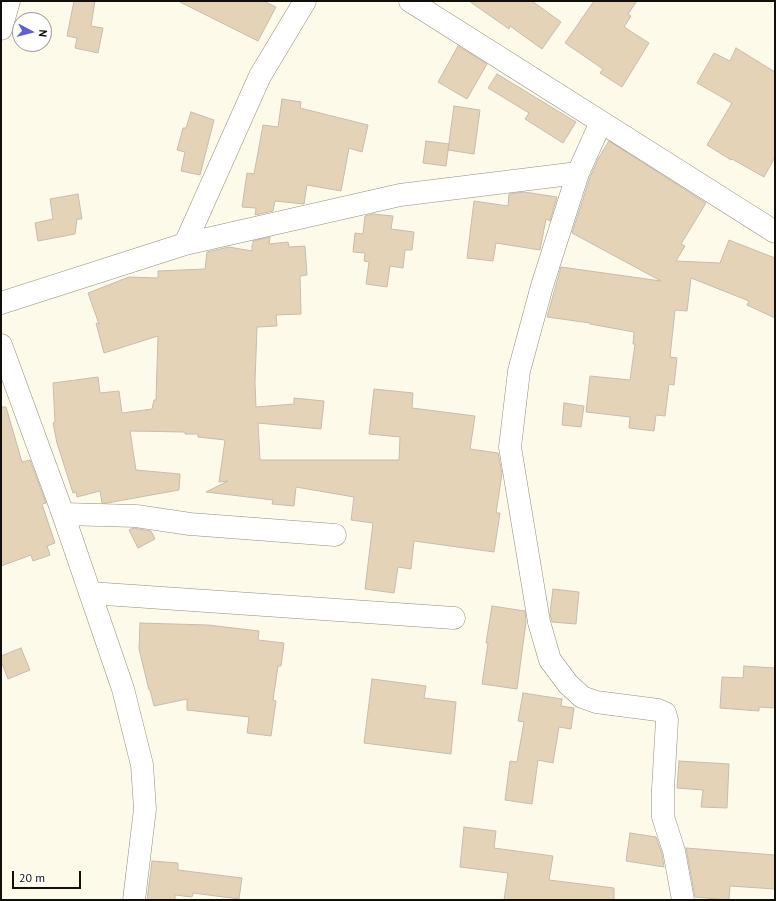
<!DOCTYPE html>
<style>
body{margin:0}
#map{position:relative;width:776px;height:901px;overflow:hidden;background:#fefae9;font-family:"PT Sans",sans-serif}
canvas{display:block}
.frame{position:absolute;inset:0;border:2px solid #100f09;pointer-events:none}
.north{position:absolute;left:12px;top:12px;width:40px;height:40px;box-sizing:border-box;background:#fff;border:1px solid #9f9f9d;border-radius:50%;rotate:97deg;font-size:11px;font-weight:700;line-height:16px;text-align:center;color:#100f09}
.north::after{content:'';display:block;margin:auto;width:14px;height:18px;background:#5f5ed6;clip-path:polygon(50% 0,100% 100%,50% 72%,0 100%)}
.scale{position:absolute;left:12px;top:871px;width:69px;height:18px;box-sizing:border-box;border:2px solid #100f09;border-top:0;padding-left:5px;font-size:12px;line-height:14px;white-space:nowrap;color:#100f09;-webkit-text-stroke:3px #fff;paint-order:stroke}
</style>
<div id="map">
<canvas width="776" height="901"></canvas>
<div class="frame"></div>
<div class="north">N</div>
<div class="scale">20 m</div>
</div>
<script>
const ctx = document.querySelector('canvas').getContext('2d');
ctx.lineJoin = 'round';
function paint(path, color) { ctx.fillStyle = color; ctx.fill(path, 'evenodd'); }
const shape = rows => new Path2D(rows.map(r => 'M' + r).join(''));
function strokePath(path, color, width, dash) { ctx.strokeStyle = color; ctx.lineWidth = width; ctx.lineCap = dash ? 'butt' : 'round'; ctx.setLineDash(dash || []); ctx.stroke(path); }
const building = shape([
 [74,1,95,1,91,26,103,28,98,53,75,48,77,38,67,36,74,1],
 [178,1,263,1,276,7,258,41,178,1],
 [469,1,532,1,561,22,542,49,510,26,509,29,469,1],
 [594,1,637,1,628,14,631,16,624,27,649,43,622,87,600,73,603,69,565,43,594,1],
 [458,46,487,64,467,99,438,82,458,46],
 [736,48,775,72,775,157,764,177,732,159,731,160,707,145,732,103,697,83,714,53,730,61,736,48],
 [497,74,576,122,563,143,525,119,529,113,488,88,497,74],
 [282,99,301,102,300,108,368,125,362,152,349,148,341,191,307,185,304,204,275,201,273,211,255,215,256,208,242,207,247,173,254,174,263,125,278,127,282,99],
 [454,106,480,110,474,154,448,150,454,106],
 [191,112,214,120,200,175,181,171,185,152,177,150,183,128,186,128,191,112],
 [426,141,449,144,446,166,423,163,426,141],
 [609,141,706,203,681,244,685,246,676,261,720,263,729,240,775,258,775,318,747,305,749,301,691,278,687,311,675,310,670,357,677,358,674,385,669,384,665,416,656,415,654,431,629,428,630,417,586,412,590,376,630,380,635,344,633,344,634,332,590,324,590,323,547,317,561,267,661,281,572,233,590,177,598,159,609,141],
 [524,192,557,197,550,221,546,219,540,250,496,243,493,261,467,258,474,201,508,206,509,194,524,192],
 [78,194,82,219,77,219,75,234,38,241,35,223,53,219,50,199,78,194],
 [373,214,393,216,391,229,414,232,412,250,405,250,403,268,390,266,387,287,366,284,369,262,364,261,365,253,353,252,355,233,363,234,365,216,373,214],
 [270,237,269,244,288,242,289,247,305,246,307,275,300,276,301,314,276,315,277,326,257,327,255,382,256,407,294,404,294,398,324,401,321,429,258,423,260,460,399,460,400,437,369,434,374,389,413,393,412,408,475,416,470,449,498,453,502,474,496,513,500,513,494,552,414,541,411,569,398,567,394,593,365,589,373,523,351,520,354,497,296,487,294,506,272,504,273,500,206,492,228,481,219,482,225,440,198,437,198,434,185,434,185,432,130,431,136,470,180,474,179,490,107,503,102,503,100,491,77,497,76,492,73,493,57,443,53,423,55,422,53,383,98,377,100,393,119,391,122,413,152,409,154,400,156,400,158,336,104,353,96,323,99,324,88,293,129,277,158,278,158,271,205,269,207,252,229,247,252,251,252,245,253,245,253,241,270,237],
 [564,403,584,406,581,427,562,425,564,403],
 [1,407,6,407,22,462,30,460,46,503,42,504,55,543,47,546,50,555,33,561,31,555,1,566,1,407],
 [133,528,151,531,155,539,138,548,129,530,133,528],
 [553,589,579,592,576,624,552,622,550,614,553,589],
 [492,606,525,611,526,622,517,689,482,684,488,643,486,643,492,606],
 [140,623,208,625,259,631,258,640,284,643,281,666,278,666,273,700,276,701,271,736,247,733,249,717,187,710,187,699,154,706,150,690,149,690,139,649,140,623],
 [21,648,30,670,8,679,1,661,1,656,21,648],
 [744,666,775,668,775,708,759,707,759,711,720,708,722,677,743,678,744,666],
 [372,679,426,686,424,698,456,702,451,754,364,743,372,679],
 [523,693,562,699,561,706,574,708,571,729,559,727,553,763,538,760,532,804,505,800,510,761,517,762,524,722,518,721,523,693],
 [679,761,729,764,727,808,701,807,703,790,677,788,679,761],
 [464,827,496,831,494,848,553,856,549,880,614,888,614,900,504,900,508,873,460,867,464,827],
 [630,833,656,837,662,854,664,867,626,861,630,833],
 [686,848,775,855,775,889,730,886,729,900,695,897,686,848],
 [152,861,178,863,178,870,242,878,239,899,193,893,192,897,175,895,175,900,147,900,152,861]
]);
paint(building, '#e5d3b7');
strokePath(building, '#c6bcae', 1);
const minor = shape([
 [410,1,775,232],
 [1,29,9,1],
 [578,173,542,286,519,371,510,447,539,622,550,660,568,684,582,697,596,702,658,710,665,713,667,720,663,789,663,817,674,851,683,900],
 [185,244,260,76,305,1],
 [1,303,185,244,400,195,578,173,601,122],
 [1,345,63,514,123,689,142,765,145,809,134,900],
 [63,514,136,516,190,524,335,535],
 [90,593,454,618]
]);
strokePath(minor, '#928e7f', 23);
strokePath(minor, '#fff', 22);
</script>
